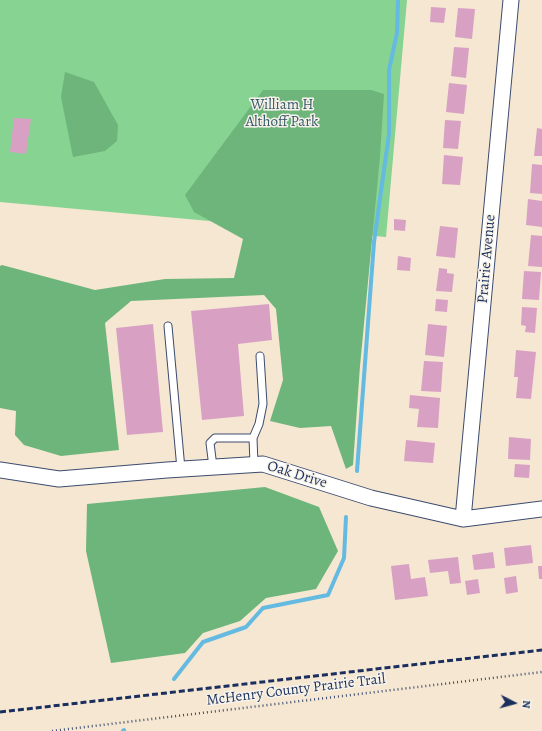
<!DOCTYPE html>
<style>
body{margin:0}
#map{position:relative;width:542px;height:731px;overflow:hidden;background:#f5e7d2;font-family:Alegreya,serif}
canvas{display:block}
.north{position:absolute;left:494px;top:683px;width:40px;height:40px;-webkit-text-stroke:3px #f7f3e8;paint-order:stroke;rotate:96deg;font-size:11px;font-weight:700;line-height:16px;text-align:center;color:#1b2f5e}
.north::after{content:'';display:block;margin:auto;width:14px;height:18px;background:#1b2f5e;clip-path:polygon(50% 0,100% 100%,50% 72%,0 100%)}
</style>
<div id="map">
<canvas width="542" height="731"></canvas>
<div class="north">N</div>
</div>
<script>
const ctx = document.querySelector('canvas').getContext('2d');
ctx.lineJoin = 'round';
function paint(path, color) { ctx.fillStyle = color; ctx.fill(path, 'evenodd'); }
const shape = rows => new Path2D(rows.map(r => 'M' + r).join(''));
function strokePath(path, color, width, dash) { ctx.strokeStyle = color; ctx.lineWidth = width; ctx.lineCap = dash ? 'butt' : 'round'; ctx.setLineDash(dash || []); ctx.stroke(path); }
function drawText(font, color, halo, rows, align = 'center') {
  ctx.font = font + ' Alegreya,serif'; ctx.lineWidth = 3; ctx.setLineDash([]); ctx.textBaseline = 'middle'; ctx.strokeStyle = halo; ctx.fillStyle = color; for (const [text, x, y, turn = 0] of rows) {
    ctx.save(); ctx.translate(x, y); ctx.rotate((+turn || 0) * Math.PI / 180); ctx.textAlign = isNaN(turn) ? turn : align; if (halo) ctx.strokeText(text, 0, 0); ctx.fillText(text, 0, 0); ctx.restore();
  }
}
paint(shape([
 [0,0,407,0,386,237,0,202]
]), '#87d391');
paint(shape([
 [65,72,94,82,118,125,117,141,105,151,73,157,61,97],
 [263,90,371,90,384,94,380,156,360,366,353,465,346,469,331,426,300,428,270,421,283,380,276,309,264,295,131,301,105,323,119,450,61,456,24,445,15,435,16,411,0,408,0,266,2,265,95,290,165,279,234,278,243,239,194,212,185,195],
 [265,487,319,507,338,551,316,589,266,598,240,621,203,633,185,653,111,663,86,551,87,504]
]), '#6db57b');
strokePath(shape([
 [357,471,374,242,389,134,389,70,397,33,398,0],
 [174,679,203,642,246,627,263,608,328,595,344,558,346,517],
 [123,731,124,730]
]), '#65bae1', 4);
paint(shape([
 [431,7,446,8,444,23,430,22],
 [458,8,475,9,472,39,455,37],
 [454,47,469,48,466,78,451,76],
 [449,83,467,85,464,114,446,112],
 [14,118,31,119,26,154,10,152],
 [445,120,461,121,458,149,443,148],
 [537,128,542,129,542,156,534,156],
 [444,155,463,157,460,185,442,184],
 [532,164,542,165,542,194,530,193],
 [528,199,542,201,542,227,526,225],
 [394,219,406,220,405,231,394,230],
 [440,226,458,228,455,258,436,256],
 [531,235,542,236,542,267,528,266],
 [398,256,411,258,410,271,397,270],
 [439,268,447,269,447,273,454,274,452,292,436,291],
 [524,271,541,272,539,300,522,299],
 [436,299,448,300,447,312,435,311],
 [269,304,272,340,238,344,244,416,202,420,191,311],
 [522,307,537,308,535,333,525,332,526,326,521,325],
 [153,324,163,432,127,435,116,328],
 [428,324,447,326,444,357,425,355],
 [516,350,536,352,531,399,516,398,518,377,514,377],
 [424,361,443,362,441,392,421,391],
 [410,395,440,398,438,428,417,427,419,409,409,408],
 [509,437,531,439,530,460,508,459],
 [406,440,435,443,433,463,404,461],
 [515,464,530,465,529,478,514,477],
 [531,545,533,563,506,566,504,548],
 [493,552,495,568,474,570,472,555],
 [458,557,461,583,450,584,448,571,430,573,428,560],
 [409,564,411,579,425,577,428,596,395,600,391,566],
 [538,566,542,566,542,579,539,579],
 [516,576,518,592,506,594,504,578],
 [478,579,480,593,467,595,465,581]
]), '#d8a1c3');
const service = shape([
 [168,326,181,469],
 [254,464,253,438,259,424,263,404,260,356],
 [213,467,210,443,215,438,253,438]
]);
const minor = shape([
 [0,470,59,479,167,470,263,464,371,498,463,519,542,509],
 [463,519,511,0]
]);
strokePath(service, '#3c4b6f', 9);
strokePath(minor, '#3c4b6f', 17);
strokePath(shape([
 [52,731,542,672]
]), '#3c4b6f', 2.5, [1, 3]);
strokePath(service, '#fff', 7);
strokePath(minor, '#fff', 15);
strokePath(shape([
 [0,712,542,650]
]), '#1b2f5e', 3, [6, 3]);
drawText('15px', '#36586b', '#f7f3e8', [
 ["William H",282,105],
 ["Althoff Park",282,122]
]);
drawText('15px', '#1b2f5e', '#f7f3e8', [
 ["Prairie Avenue",487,259,-85],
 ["Oak Drive",297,475,17],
 ["McHenry County Prairie Trail",296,690,-7]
]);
</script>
